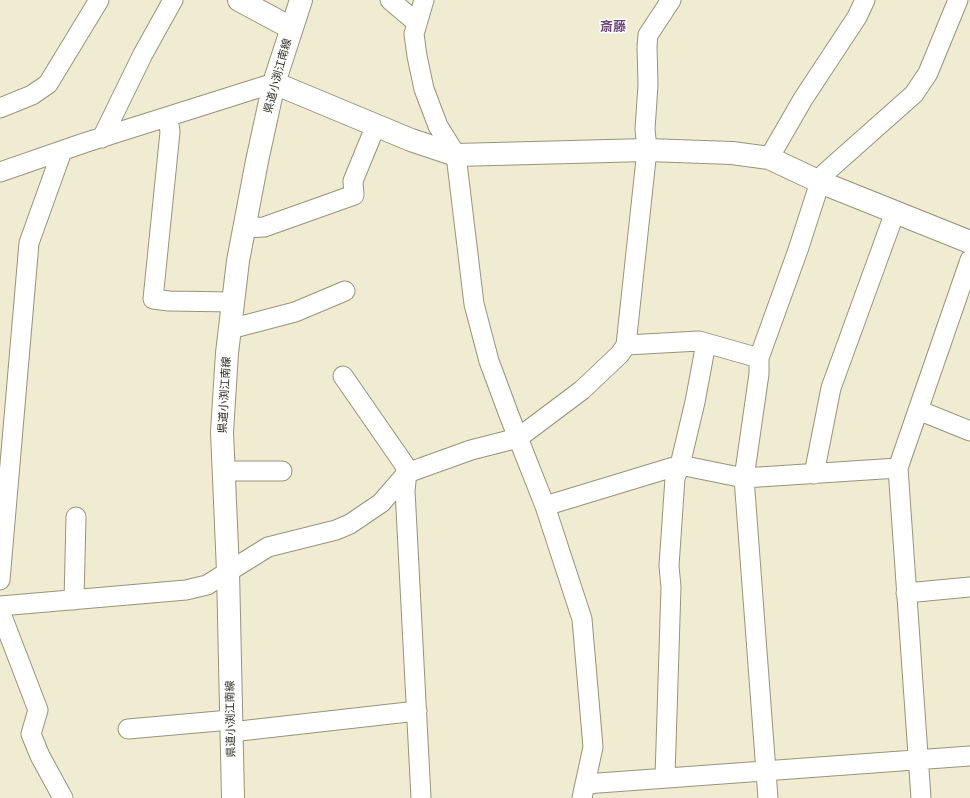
<!DOCTYPE html>
<meta charset="utf-8">
<style>
body{margin:0}
canvas{display:block;background:#efecd2}
</style>
<canvas width="970" height="798"></canvas>
<script>
const ctx = document.querySelector('canvas').getContext('2d');
ctx.lineJoin = 'round';
const shape = rows => new Path2D(rows.map(r => 'M' + r).join(''));
function strokePath(path, color, width, dash) { ctx.strokeStyle = color; ctx.lineWidth = width; ctx.lineCap = dash ? 'butt' : 'round'; ctx.setLineDash(dash || []); ctx.stroke(path); }
function drawText(font, color, halo, rows, align = 'center') {
  ctx.font = font + ' "Open Sans","Noto Sans JP",sans-serif'; ctx.lineWidth = 3; ctx.setLineDash([]); ctx.textBaseline = 'middle'; ctx.strokeStyle = halo; ctx.fillStyle = color; for (const [text, x, y, turn = 0] of rows) {
    ctx.save(); ctx.translate(x, y); ctx.rotate((+turn || 0) * Math.PI / 180); ctx.textAlign = isNaN(turn) ? turn : align; if (halo) ctx.strokeText(text, 0, 0); ctx.fillText(text, 0, 0); ctx.restore();
  }
}
const minor = shape([
 [390,0,416,22],
 [424,0,414,34,417,56,424,89,438,126,456,155,474,304,489,361,509,415,545,506,582,619,593,747,582,798],
 [0,108,32,95,48,84,99,0],
 [168,117,170,132,153,299,169,301,233,302],
 [102,138,143,54,173,0],
 [769,158,803,99,857,17,865,0],
 [0,172,84,143,274,83],
 [244,228,264,227,354,195,353,181,376,125],
 [230,329,295,312,345,291],
 [626,345,699,341,759,358],
 [343,376,404,464,407,473,405,490,421,798],
 [918,410,970,431],
 [224,471,282,471],
 [814,474,831,388,895,212],
 [545,506,680,465,744,478,898,468],
 [0,580,29,243,62,151],
 [906,593,970,587],
 [74,600,76,517],
 [0,606,186,590,207,585,268,547,336,530,350,524,381,503,407,473,471,450,518,438,582,390,620,354,626,345,647,150,645,129,648,85,647,46,648,35,671,0],
 [0,611,38,710,31,734,40,756,63,798],
 [128,729,230,720],
 [231,732,417,711],
 [665,777,671,587,669,566,675,478,680,465,695,402,706,343],
 [585,784,970,756],
 [768,798,744,478,759,374,759,358,798,250,820,182,825,173,914,94,928,73,958,0],
 [921,798,898,468,970,260]
]);
const tertiary = shape([
 [239,0,291,28],
 [274,83,411,140,456,155,647,150,732,153,769,158,820,182,970,242]
]);
const secondary = shape([
 [233,798,228,571,222,432,227,353,238,261,257,161,274,83,301,0]
]);
strokePath(minor, '#97947b', 21);
strokePath(tertiary, '#97947b', 24);
strokePath(secondary, '#97947b', 24);
strokePath(minor, '#fff', 19);
strokePath(tertiary, '#fff', 22);
strokePath(secondary, '#fff', 22);
drawText('11px', '#2b2a20', '#fff', [
 ["県道小渕江南線",278,76,-75],
 ["県道小渕江南線",225,395,-87],
 ["県道小渕江南線",231,719,-91]
]);
drawText('bold 13px', '#6d4278', '#fff', [
 ["斎藤",613,27]
]);
</script>
